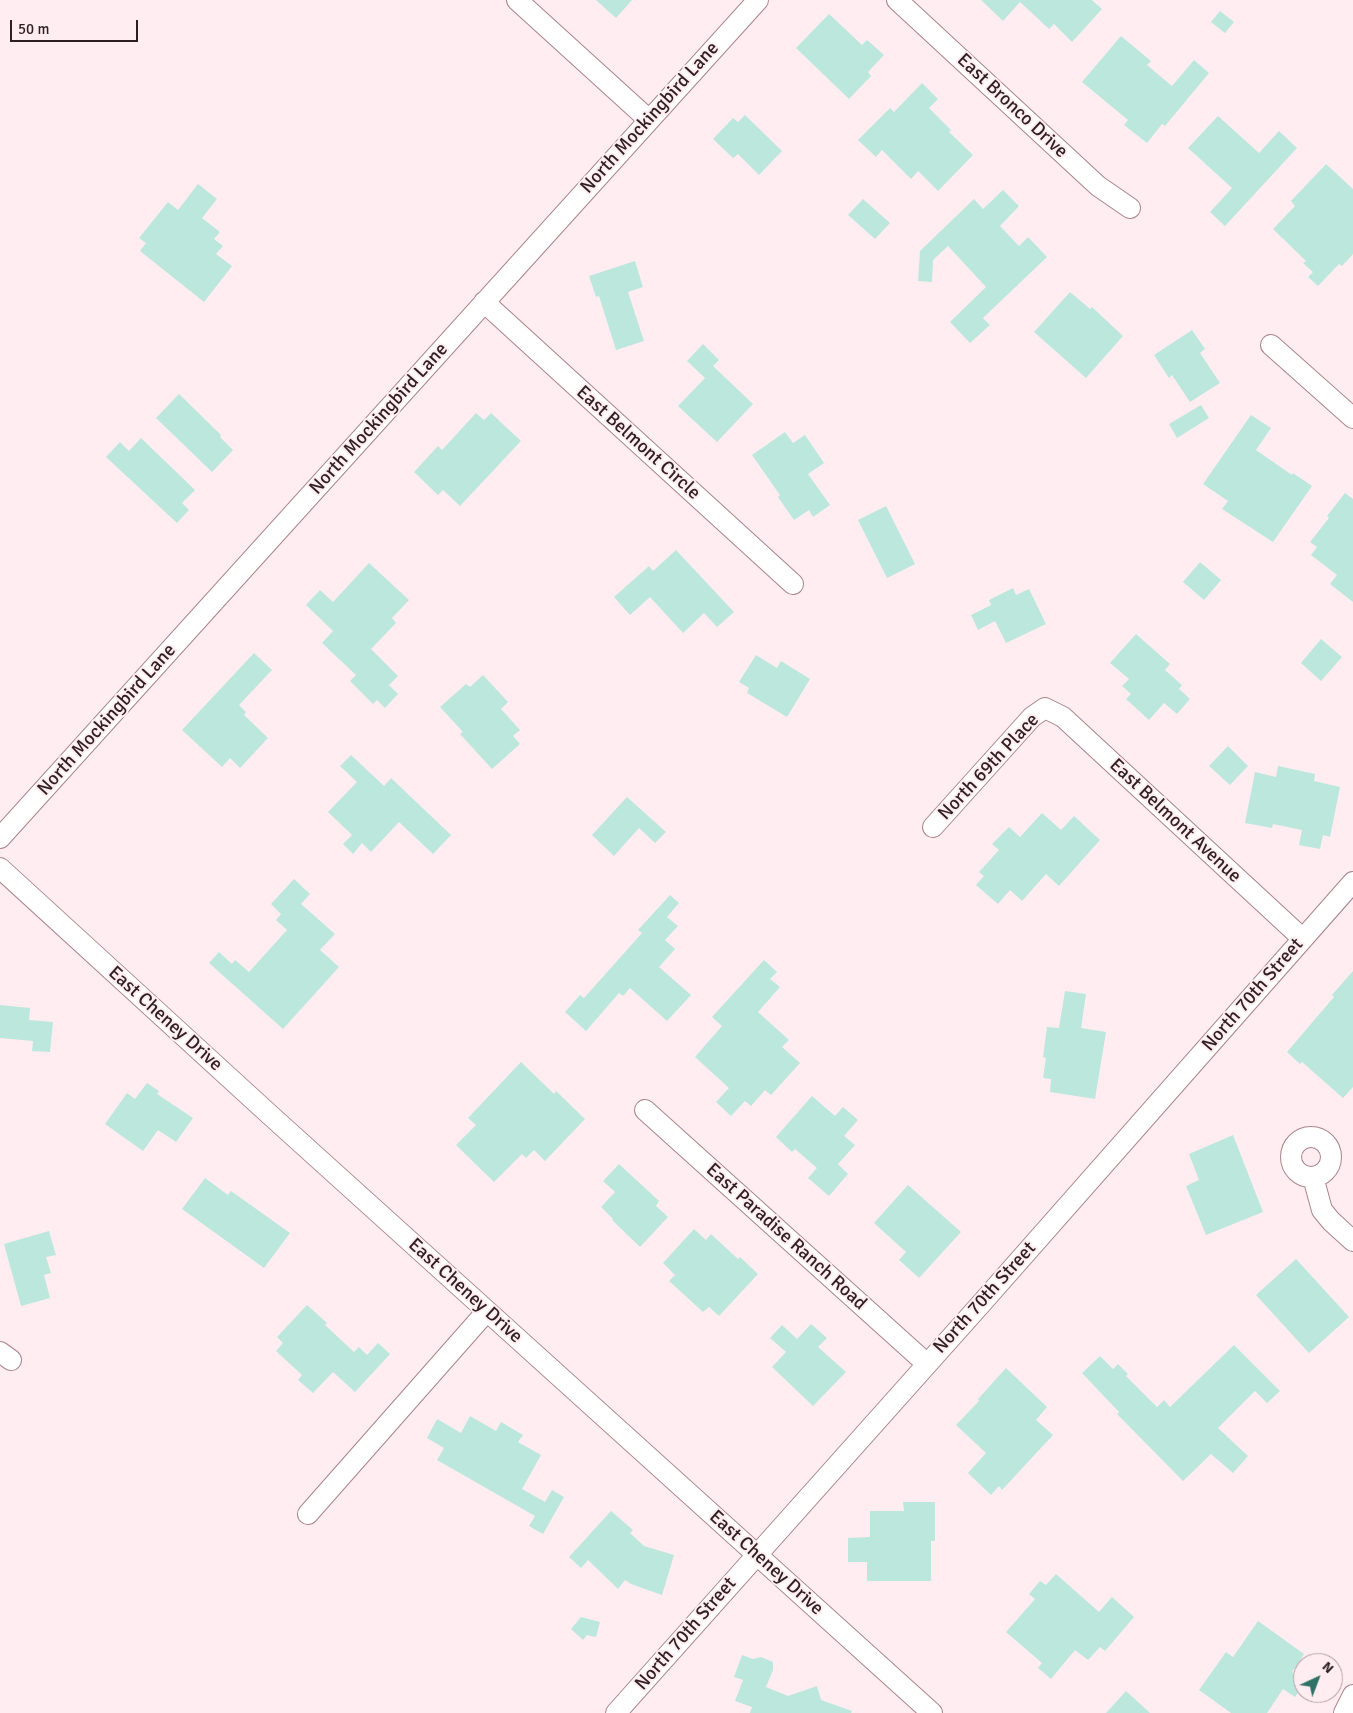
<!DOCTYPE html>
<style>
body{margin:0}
#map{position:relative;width:1353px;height:1713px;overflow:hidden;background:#ffedf1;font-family:Signika,sans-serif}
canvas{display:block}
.north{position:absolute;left:1293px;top:1653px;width:50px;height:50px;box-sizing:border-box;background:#ffedf1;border:1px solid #ab9b9f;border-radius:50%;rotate:43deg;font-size:14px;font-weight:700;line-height:20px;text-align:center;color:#2e1f23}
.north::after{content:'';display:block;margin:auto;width:18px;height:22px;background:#2e7266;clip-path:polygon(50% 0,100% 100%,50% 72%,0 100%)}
.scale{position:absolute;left:10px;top:20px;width:128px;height:22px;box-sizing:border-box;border:2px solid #2e1f23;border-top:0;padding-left:6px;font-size:15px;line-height:18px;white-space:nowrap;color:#2e1f23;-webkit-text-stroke:4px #ffedf1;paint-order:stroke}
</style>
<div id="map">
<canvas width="1353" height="1713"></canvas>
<div class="north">N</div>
<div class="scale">50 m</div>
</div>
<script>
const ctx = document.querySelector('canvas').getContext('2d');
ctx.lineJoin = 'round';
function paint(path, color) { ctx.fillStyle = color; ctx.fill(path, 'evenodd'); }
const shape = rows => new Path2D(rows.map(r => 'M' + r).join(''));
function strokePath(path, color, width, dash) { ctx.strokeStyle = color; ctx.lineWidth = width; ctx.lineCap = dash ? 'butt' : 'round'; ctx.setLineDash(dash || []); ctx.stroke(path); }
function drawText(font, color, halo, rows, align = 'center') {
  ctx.font = font + ' Signika,sans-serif'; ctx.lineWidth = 4; ctx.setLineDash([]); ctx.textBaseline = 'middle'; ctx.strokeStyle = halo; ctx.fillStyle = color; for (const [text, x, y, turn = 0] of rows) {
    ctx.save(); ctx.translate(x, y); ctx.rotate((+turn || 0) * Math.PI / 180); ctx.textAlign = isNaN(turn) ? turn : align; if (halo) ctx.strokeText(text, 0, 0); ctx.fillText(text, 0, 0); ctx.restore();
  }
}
paint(shape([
 [596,0,632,0,616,18],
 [981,0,1092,0,1102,9,1072,42,1054,24,1049,29,1020,2,1003,21],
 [1220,11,1234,22,1225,33,1211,22],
 [829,14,862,45,867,40,884,55,868,72,871,76,849,99,796,48],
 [1121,36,1151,61,1147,65,1172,86,1194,60,1209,73,1165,126,1162,124,1147,143,1124,125,1128,120,1082,82],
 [922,83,938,99,929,108,951,130,949,132,973,155,938,191,918,171,911,179,882,150,876,157,858,140,890,108,894,112],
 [745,115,782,151,759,175,738,154,733,158,713,139,733,118,738,122],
 [1218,116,1259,153,1279,131,1297,148,1225,226,1210,212,1232,188,1188,148],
 [1326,164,1353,189,1353,254,1342,266,1339,264,1318,286,1308,277,1313,272,1303,263,1306,261,1273,229,1295,206,1291,201],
 [198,184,217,199,202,218,220,232,214,239,223,246,216,254,232,266,204,302,140,251,146,243,139,238,168,202,178,210],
 [1003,190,1019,206,1000,226,1019,246,1028,237,1047,257,983,318,990,325,970,343,950,322,986,287,948,246,933,260,932,282,918,281,920,251,974,199,983,209],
 [863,199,890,223,875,239,848,215],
 [635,261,643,287,628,292,644,341,616,350,599,296,596,297,589,276],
 [1070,292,1090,309,1092,307,1123,336,1086,378,1034,332],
 [1192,330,1205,349,1200,353,1220,383,1190,402,1172,375,1169,378,1154,355],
 [703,344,719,360,713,366,753,404,717,442,678,406,705,378,687,361],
 [179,394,221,435,220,437,233,450,212,472,156,418],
 [1201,405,1209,418,1177,438,1169,424],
 [476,413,484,420,491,413,521,441,460,506,443,490,438,495,414,472,438,446,442,450],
 [1251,415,1271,428,1256,450,1292,475,1293,473,1312,486,1273,542,1222,509,1228,501,1203,484],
 [785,432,793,443,805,435,824,463,808,474,830,505,813,517,809,510,794,520,778,497,780,495,752,455],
 [141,438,195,490,182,503,189,510,177,523,106,457,120,442,129,451],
 [1345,493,1353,499,1353,602,1330,584,1337,575,1311,555,1317,547,1310,542,1329,518,1327,516],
 [886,506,915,564,887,578,858,520],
 [676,550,734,612,717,627,704,613,683,633,650,597,630,615,614,597,649,566,653,571],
 [1200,562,1221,580,1204,600,1183,582],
 [369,563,409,600,392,618,396,623,371,649,398,676,389,685,398,694,385,708,377,700,373,704,350,681,356,675,322,643,333,631,306,605,320,590,333,602],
 [1013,588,1016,595,1029,589,1046,624,1006,643,995,621,978,630,971,615,991,605,989,600],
 [1136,634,1170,664,1165,670,1182,685,1179,689,1190,699,1177,714,1164,703,1149,720,1126,699,1131,694,1122,686,1129,679,1110,663],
 [1321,639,1342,657,1321,681,1301,663],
 [254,653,272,670,239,705,246,712,244,715,268,738,240,768,230,758,222,767,182,730],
 [756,655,777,668,781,661,810,679,787,717,747,693,749,688,739,682],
 [483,675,508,702,501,709,520,730,513,736,520,744,492,769,460,734,463,732,440,707,466,684,470,687],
 [1228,746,1248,766,1230,785,1209,766],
 [351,755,384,786,391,778,451,835,433,854,399,822,371,852,362,843,353,854,343,844,352,835,328,812,357,782,340,766],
 [1278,766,1315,774,1314,781,1340,787,1330,837,1323,835,1320,849,1299,845,1302,830,1273,824,1272,828,1245,823,1255,772,1276,777],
 [627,797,666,832,655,843,639,828,614,856,592,835],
 [1042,813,1061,830,1074,816,1100,840,1059,886,1046,874,1022,901,1010,890,998,904,976,885,984,876,979,872,999,850,992,844,1009,827,1020,837],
 [294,879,310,894,301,904,335,934,320,950,339,967,283,1029,209,963,219,952,232,964,235,960,249,972,287,930,276,920,281,914,271,904],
 [670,895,679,903,667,917,678,926,665,940,675,949,659,967,691,995,667,1021,630,988,623,996,619,993,586,1031,565,1012,580,995,584,998,642,933,638,930],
 [764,960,777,972,770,979,780,987,758,1012,789,1040,782,1047,800,1063,771,1095,765,1090,751,1106,745,1101,731,1116,716,1102,729,1088,695,1057,722,1026,712,1017],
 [1353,971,1353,1087,1343,1098,1302,1062,1300,1064,1287,1052,1334,997,1332,995],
 [1065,991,1086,994,1081,1028,1106,1032,1095,1099,1050,1092,1051,1079,1043,1078,1046,1058,1043,1057,1047,1027,1059,1028],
 [0,1005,30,1008,29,1020,53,1022,50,1052,32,1051,33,1041,0,1038],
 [521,1062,554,1094,556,1091,585,1119,545,1161,534,1150,526,1158,522,1154,494,1182,456,1145,476,1125,468,1118],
 [147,1083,159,1091,157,1094,193,1118,176,1142,158,1130,143,1151,105,1124,127,1093,135,1099],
 [812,1096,835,1116,843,1107,858,1120,844,1136,855,1145,838,1164,848,1174,829,1196,808,1178,817,1168,795,1149,792,1152,776,1137],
 [1233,1135,1263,1212,1206,1235,1186,1186,1199,1180,1189,1154],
 [619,1164,659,1201,656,1206,668,1217,640,1247,612,1220,613,1219,601,1207,615,1192,603,1181],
 [205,1178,228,1195,231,1191,290,1233,264,1268,182,1209],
 [908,1185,961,1232,919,1278,899,1260,906,1252,874,1223],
 [694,1229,706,1240,711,1234,738,1259,740,1257,758,1274,719,1316,709,1307,703,1312,669,1281,675,1275,663,1263],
 [49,1231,56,1255,46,1257,51,1273,44,1275,50,1298,21,1306,4,1244],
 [1296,1259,1349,1317,1309,1353,1256,1295],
 [307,1305,327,1323,325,1325,354,1352,359,1347,367,1355,378,1343,390,1354,355,1392,333,1372,313,1393,298,1380,302,1375,276,1351,283,1343,277,1337],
 [811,1324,827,1338,818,1347,846,1372,813,1406,772,1367,786,1352,770,1338,782,1325,797,1339],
 [1234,1345,1280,1391,1267,1403,1255,1391,1218,1428,1248,1456,1233,1473,1211,1454,1183,1481,1117,1414,1119,1412,1082,1373,1100,1356,1113,1369,1118,1364,1128,1374,1126,1376,1157,1407,1164,1400,1170,1407],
 [1006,1368,1047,1407,1036,1420,1053,1435,1002,1490,999,1486,991,1495,968,1473,986,1453,956,1425,979,1401,978,1399],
 [470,1416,496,1431,501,1422,523,1435,518,1442,541,1455,522,1489,545,1502,552,1490,564,1497,543,1534,529,1526,535,1516,437,1460,444,1448,427,1438,437,1419,461,1433],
 [903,1502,935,1502,935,1541,931,1541,931,1581,867,1581,867,1562,848,1562,848,1538,870,1537,870,1511,904,1511],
 [611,1511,633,1530,630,1533,644,1546,674,1555,662,1595,631,1584,625,1580,618,1589,588,1560,581,1568,569,1557],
 [1056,1574,1099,1612,1112,1597,1134,1617,1105,1651,1100,1647,1088,1660,1075,1650,1051,1679,1038,1668,1042,1663,1006,1632,1035,1599,1029,1594,1040,1581,1046,1585],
 [581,1617,600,1622,596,1637,587,1635,583,1640,571,1629],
 [1258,1621,1304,1654,1292,1672,1303,1680,1303,1686,1295,1697,1283,1689,1267,1713,1231,1713,1199,1690,1226,1652,1233,1657],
 [742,1655,753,1659,761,1657,773,1662,773,1670,766,1687,788,1696,817,1686,821,1700,852,1711,851,1713,750,1713,752,1707,735,1701,743,1680,734,1677],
 [1126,1691,1150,1713,1106,1713]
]), '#bbe7dd');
const minor = shape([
 [517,0,649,120],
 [897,0,1098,186,1130,208],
 [484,302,793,584],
 [1271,345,1353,418],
 [933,827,1032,717,1045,708,1063,717,1303,939],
 [0,838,758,0],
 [0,868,269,1114,932,1713],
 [645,1110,927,1364],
 '1291 1157a20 20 0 1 1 40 0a20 20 0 1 1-40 0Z',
 [1313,1177,1322,1210,1331,1221,1353,1241],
 [0,1352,11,1360],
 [308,1514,487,1311],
 [616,1713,980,1305,1353,882],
 [1344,1713,1353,1695]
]);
strokePath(minor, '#aa848d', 22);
strokePath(minor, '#fff', 20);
drawText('19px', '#2e1f23', '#ffedf1', [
 ["East Bronco Drive",1012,106,43],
 ["North Mockingbird Lane",650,118,-48],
 ["North Mockingbird Lane",379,419,-48],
 ["East Belmont Circle",638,443,42],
 ["North Mockingbird Lane",107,720,-48],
 ["North 69th Place",989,767,-47],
 ["East Belmont Avenue",1175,821,43],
 ["North 70th Street",1253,995,-49],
 ["East Cheney Drive",165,1019,42],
 ["East Paradise Ranch Road",786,1237,42],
 ["East Cheney Drive",465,1291,42],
 ["North 70th Street",985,1298,-48],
 ["East Cheney Drive",766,1563,42],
 ["North 70th Street",686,1634,-49]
]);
</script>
